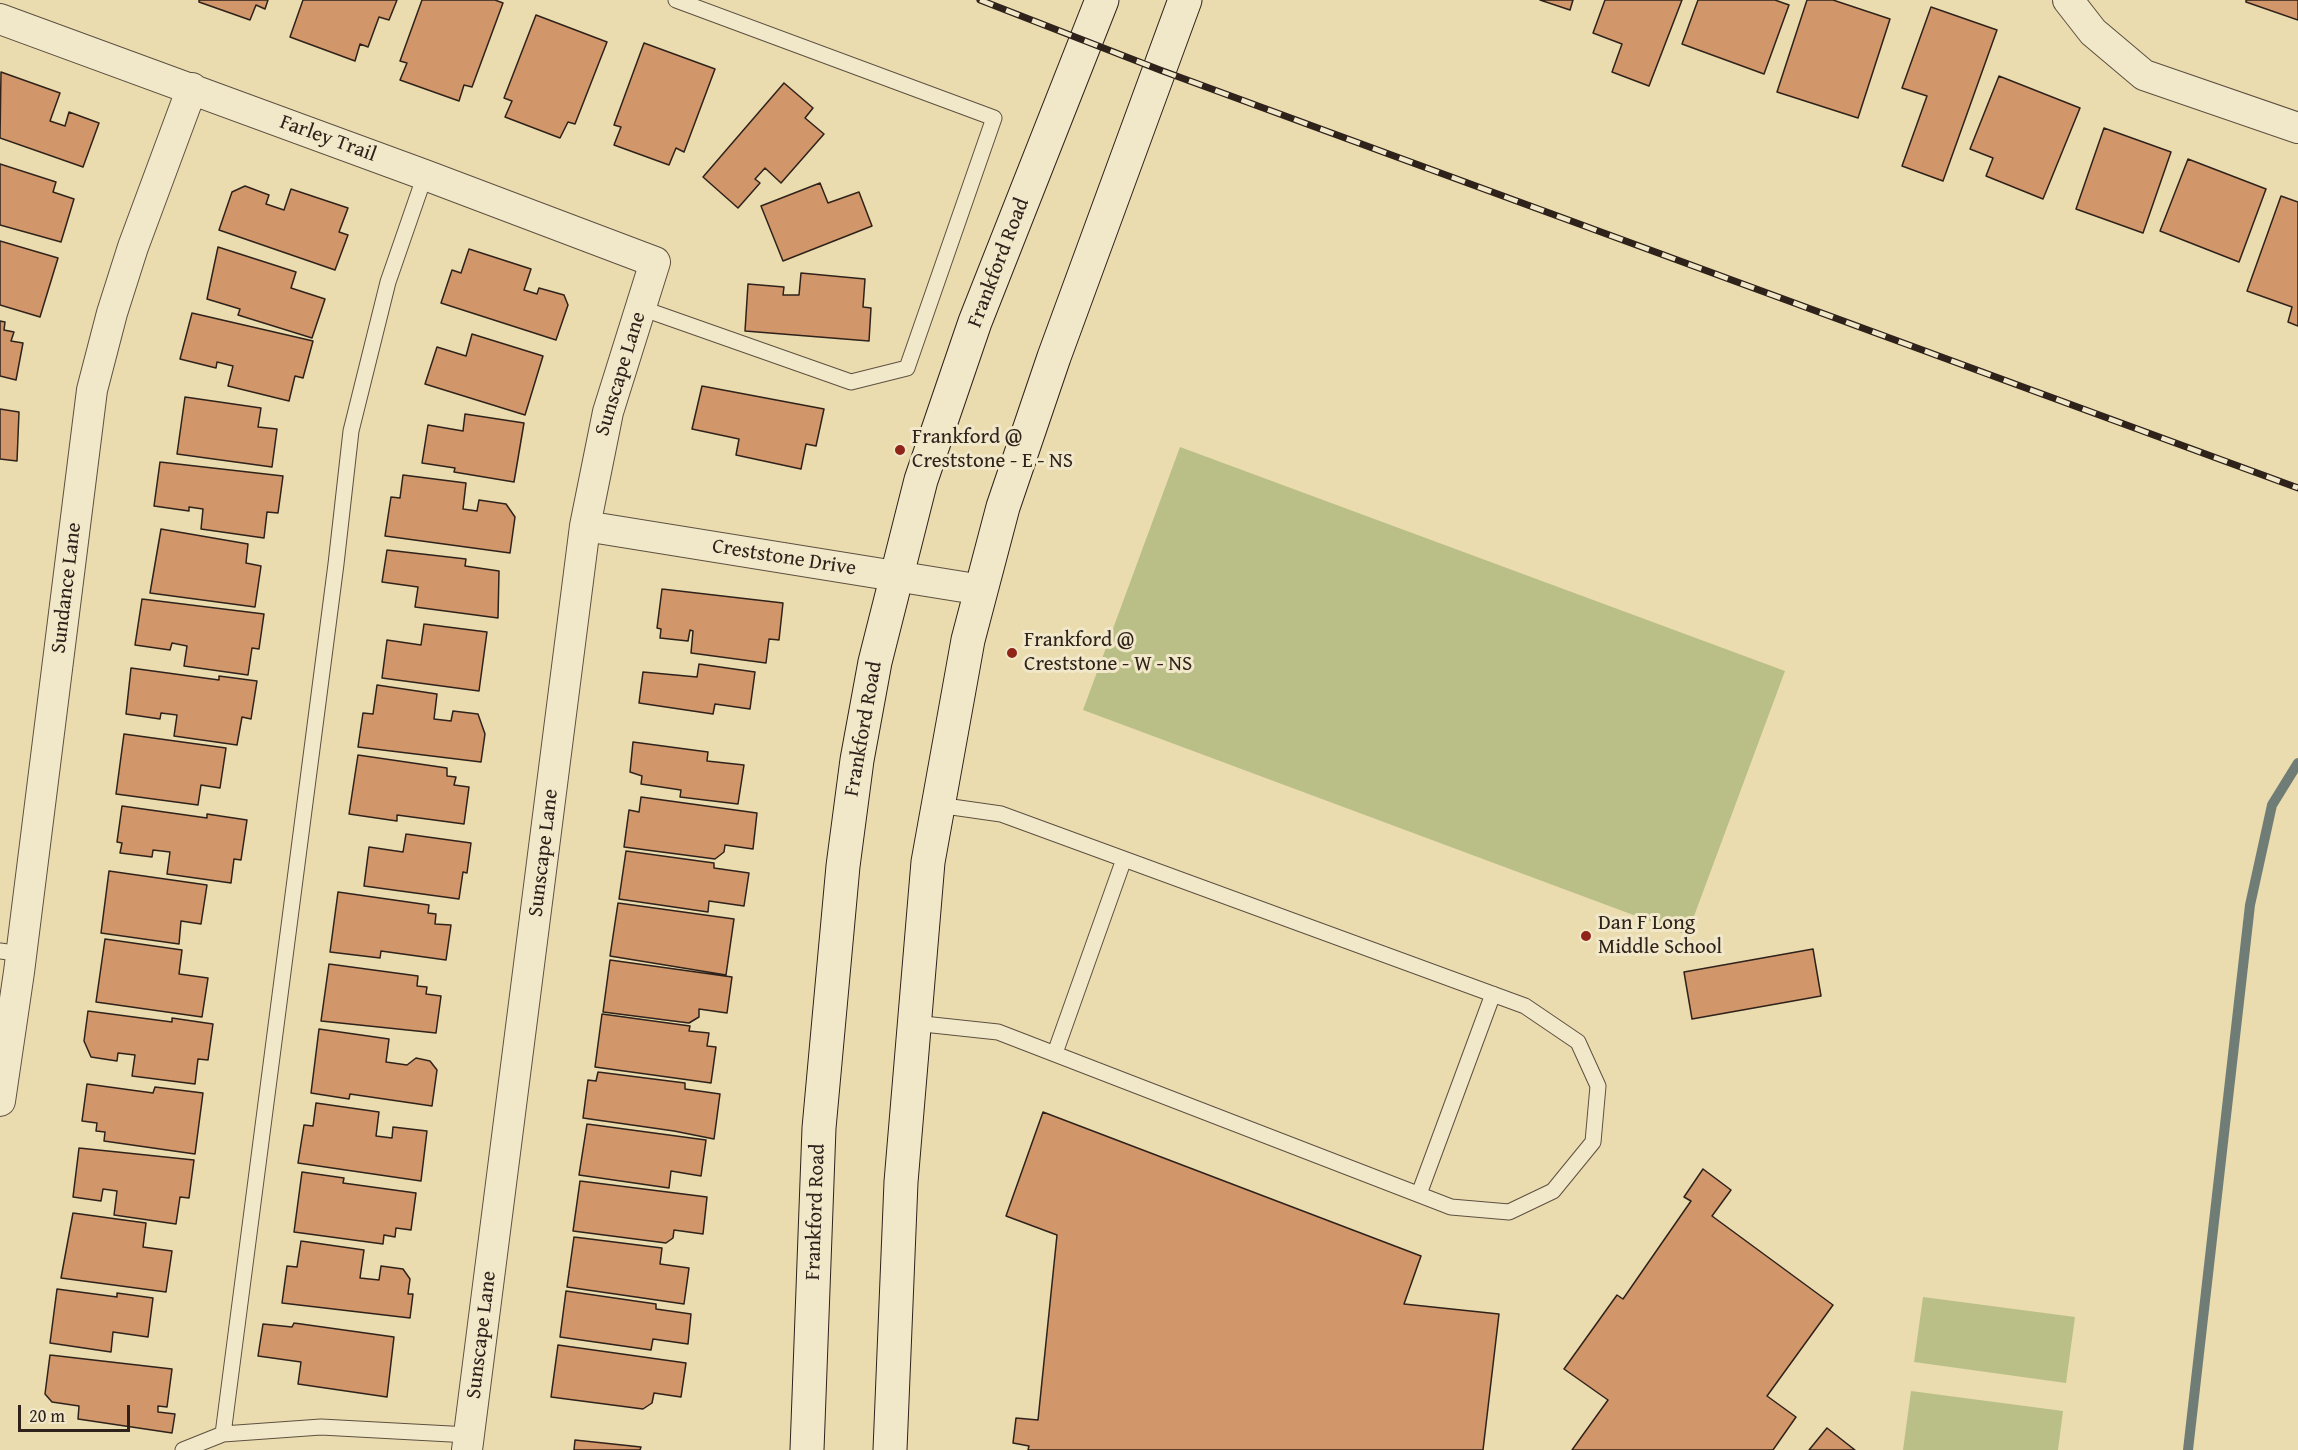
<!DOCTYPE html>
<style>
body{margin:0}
#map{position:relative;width:2298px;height:1450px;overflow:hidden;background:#eadcae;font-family:"Gentium Book Plus",serif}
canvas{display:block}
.scale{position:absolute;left:18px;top:1405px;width:112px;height:27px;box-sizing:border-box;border:3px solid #2e221b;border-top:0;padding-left:8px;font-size:18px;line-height:21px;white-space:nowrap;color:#2e221b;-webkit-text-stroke:4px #f1e8ca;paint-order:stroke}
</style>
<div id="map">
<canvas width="2298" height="1450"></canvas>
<div class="scale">20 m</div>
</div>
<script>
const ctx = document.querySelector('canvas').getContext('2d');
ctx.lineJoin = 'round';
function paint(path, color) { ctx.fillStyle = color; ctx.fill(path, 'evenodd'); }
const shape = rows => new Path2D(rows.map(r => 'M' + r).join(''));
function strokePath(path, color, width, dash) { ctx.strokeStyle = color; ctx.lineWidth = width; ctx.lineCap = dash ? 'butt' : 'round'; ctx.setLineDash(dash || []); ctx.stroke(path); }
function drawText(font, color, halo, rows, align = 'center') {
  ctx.font = font + ' "Gentium Book Plus",serif'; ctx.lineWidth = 6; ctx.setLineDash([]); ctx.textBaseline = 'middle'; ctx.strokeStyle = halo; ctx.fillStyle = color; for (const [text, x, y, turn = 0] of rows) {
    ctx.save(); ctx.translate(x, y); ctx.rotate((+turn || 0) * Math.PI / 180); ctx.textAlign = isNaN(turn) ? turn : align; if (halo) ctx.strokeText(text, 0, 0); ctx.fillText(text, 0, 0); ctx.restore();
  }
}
paint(shape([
 [1180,447,1785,671,1687,935,1083,710],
 [1923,1297,2075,1317,2066,1383,1914,1362],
 [1911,1391,2063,1411,2058,1450,1903,1450]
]), '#babf88');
strokePath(shape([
 [2188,1450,2250,905,2272,805,2298,763]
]), '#6f7d76', 10);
const building = shape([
 [199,0,268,0,265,9,256,5,250,20,199,2,199,0],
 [303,0,397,0,389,20,379,17,368,47,360,44,355,61,290,37,303,0],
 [422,0,495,0,503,3,472,87,464,85,459,101,400,80,407,63,400,61,422,0],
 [1540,0,1573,0,1570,10,1540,0],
 [1605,0,1682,0,1649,86,1612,72,1622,44,1593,33,1605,0],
 [1698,0,1775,0,1789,5,1764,74,1682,44,1698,0],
 [1807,0,1833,0,1890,19,1858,118,1777,92,1807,0],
 [2246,0,2298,0,2298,20,2246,2,2246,0],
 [1931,7,1997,30,1943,181,1902,166,1927,96,1902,88,1931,7],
 [536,15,607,42,575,124,568,122,560,138,505,117,512,101,504,98,536,15],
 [644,43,715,69,684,152,676,148,669,165,614,145,621,127,614,125,644,43],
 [1,72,60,93,50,121,65,126,69,112,99,123,83,167,0,138,1,72],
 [1999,76,2080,108,2043,199,1986,176,1993,158,1970,149,1999,76],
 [784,83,813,108,805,118,824,134,781,183,765,168,755,179,760,183,738,208,703,177,784,83],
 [2104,128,2171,152,2143,233,2076,209,2104,128],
 [2188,159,2266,189,2239,262,2160,231,2188,159],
 [0,164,56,182,53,192,74,199,61,242,0,225,0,164],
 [820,183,828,203,859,192,872,226,783,261,761,206,820,183],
 [245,186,269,195,266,204,284,210,291,189,348,208,339,232,348,235,335,270,219,230,232,192,245,186],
 [2281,196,2298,202,2298,326,2288,322,2292,307,2247,291,2281,196],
 [0,241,58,258,40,317,0,305,0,241],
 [218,247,296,272,291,288,325,299,312,338,238,315,240,309,207,299,218,247],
 [469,249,531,269,524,290,537,294,539,288,564,295,568,305,556,340,441,303,452,270,461,273,469,249],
 [801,273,865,279,863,307,871,308,869,341,745,331,748,284,784,287,783,295,799,295,801,273],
 [192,313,313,341,303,378,295,376,289,401,228,386,233,366,217,362,216,368,180,359,192,313],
 [0,321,5,322,4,330,14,332,11,341,23,343,16,380,0,376,0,321],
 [472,334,543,356,525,415,425,384,437,347,466,356,472,334],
 [702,386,824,409,816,446,806,444,801,469,736,455,739,439,692,429,702,386],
 [185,397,261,408,258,427,277,429,272,467,177,454,185,397],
 [0,409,19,412,17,461,0,459,0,409],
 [465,414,524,423,514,482,454,472,455,468,422,463,428,425,463,431,465,414],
 [160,462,283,476,278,513,267,512,264,538,201,529,203,509,189,507,189,511,154,506,160,462],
 [403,475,466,483,463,509,477,511,479,500,506,504,515,517,510,553,385,536,391,497,400,498,403,475],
 [161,529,248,544,246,563,261,566,255,607,150,593,161,529],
 [387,550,466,559,465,566,499,571,498,618,415,607,418,587,382,582,387,550],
 [662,589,783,603,779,640,769,639,766,663,691,653,693,631,690,630,688,641,660,638,661,629,657,628,662,589],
 [142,599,264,614,259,649,252,648,248,675,184,666,187,646,172,643,170,650,135,645,142,599],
 [424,624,487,632,479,691,382,678,387,640,421,645,424,624],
 [699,664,755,672,750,709,715,704,713,714,639,703,643,672,697,677,699,664],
 [131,668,219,680,219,676,257,681,251,719,242,717,237,745,174,736,177,715,161,713,160,719,126,714,131,668],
 [377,685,437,694,434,719,451,721,453,711,478,714,485,734,481,762,358,747,363,713,373,714,377,685],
 [124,734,226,748,220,788,201,785,198,805,116,794,124,734],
 [633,742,708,752,707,761,744,765,738,804,680,797,681,790,641,784,642,776,630,772,633,742],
 [358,755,447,768,447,776,456,777,454,785,469,787,464,824,397,815,397,821,349,814,358,755],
 [641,797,757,813,753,849,725,845,724,852,715,859,624,847,629,810,639,812,641,797],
 [122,806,207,818,207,814,247,820,241,860,234,859,231,883,167,874,170,852,153,850,152,857,120,853,122,843,117,842,122,806],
 [406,834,471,843,467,873,463,872,459,899,364,886,369,847,403,852,406,834],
 [626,851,714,863,714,868,749,873,744,906,709,901,708,912,619,899,626,851],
 [109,871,207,885,201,924,181,921,179,944,101,933,109,871],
 [338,892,429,905,428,913,436,914,435,924,451,925,446,960,381,951,380,958,330,952,338,892],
 [618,903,734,919,726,975,610,956,618,903],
 [105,939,182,950,179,974,208,978,202,1017,96,1002,105,939],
 [1813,949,1821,996,1692,1019,1684,972,1813,949],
 [610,960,732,977,727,1013,699,1009,699,1017,689,1023,603,1012,610,960],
 [329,964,418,976,417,986,427,987,426,994,441,996,436,1033,321,1021,329,964],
 [88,1011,172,1022,172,1018,213,1024,208,1060,198,1059,195,1084,132,1076,135,1055,118,1053,117,1061,91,1057,84,1041,88,1011],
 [602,1014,690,1026,689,1031,709,1033,707,1046,716,1047,711,1083,595,1067,602,1014],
 [319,1029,389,1039,386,1062,407,1065,416,1058,430,1061,437,1070,432,1106,350,1094,349,1099,311,1093,319,1029],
 [598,1072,685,1083,685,1089,720,1094,714,1139,674,1131,583,1118,588,1080,596,1081,598,1072],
 [87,1084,153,1093,155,1087,203,1093,195,1154,104,1141,105,1132,96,1131,97,1123,82,1121,87,1084],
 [316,1103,379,1112,376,1136,392,1138,393,1127,427,1131,421,1181,298,1163,304,1125,313,1126,316,1103],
 [1043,1112,1421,1256,1404,1304,1499,1314,1483,1450,1028,1450,1029,1446,1013,1443,1016,1418,1038,1420,1057,1235,1006,1216,1043,1112],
 [587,1124,706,1140,701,1176,671,1171,669,1188,579,1175,587,1124],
 [79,1148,194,1160,189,1198,180,1197,176,1224,114,1215,117,1191,103,1189,101,1201,73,1197,79,1148],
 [1703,1169,1731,1190,1712,1216,1833,1305,1767,1396,1796,1417,1773,1450,1572,1450,1608,1400,1564,1369,1617,1295,1623,1299,1691,1201,1684,1197,1703,1169],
 [302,1172,344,1178,343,1183,416,1193,411,1230,396,1228,395,1237,384,1235,383,1244,294,1232,302,1172],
 [580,1181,707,1197,703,1234,674,1230,673,1238,666,1243,573,1231,580,1181],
 [73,1213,146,1223,143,1247,172,1251,166,1292,61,1278,73,1213],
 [574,1237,662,1248,660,1264,689,1268,684,1304,567,1287,574,1237],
 [301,1241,364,1250,360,1278,379,1280,381,1266,403,1269,410,1279,408,1294,413,1294,410,1318,282,1303,287,1266,297,1267,301,1241],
 [57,1289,117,1297,117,1293,153,1298,148,1337,113,1332,111,1352,50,1343,57,1289],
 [566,1291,656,1304,656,1309,691,1314,688,1344,653,1339,651,1350,560,1337,566,1291],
 [294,1323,394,1337,387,1397,298,1384,301,1362,258,1356,263,1324,292,1327,294,1323],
 [558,1345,686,1363,681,1397,654,1393,652,1403,643,1409,551,1397,558,1345],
 [50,1355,172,1369,167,1407,158,1406,158,1412,175,1414,172,1433,78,1419,79,1406,52,1402,45,1394,50,1355],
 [1827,1428,1855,1450,1809,1450,1827,1428],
 [575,1440,641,1447,640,1450,574,1450,575,1440]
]);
paint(building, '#d1966a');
strokePath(building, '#2e221b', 1.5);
const service = shape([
 [425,175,388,282,351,431,336,564,223,1434,321,1427,469,1435],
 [641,308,851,382,907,368,994,118,676,0],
 [0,951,22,954],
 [914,1023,998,1032,1451,1207,1509,1212,1553,1191,1593,1142,1598,1086,1578,1042,1525,1006,1001,814,938,805],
 [1055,1053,1124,859],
 [1419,1194,1493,994],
 [183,1450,223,1434]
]);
const minor = shape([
 [2068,0,2093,32,2144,75,2298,128],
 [0,19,425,175,655,262,608,412,585,526,467,1450],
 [585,526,982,590],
 [0,1101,19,972,92,390,112,313,133,247,192,88]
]);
const secondary = shape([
 [807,1450,819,1128,843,866,857,760,875,662,921,480,975,322,1102,0],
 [890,1450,901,1182,928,862,968,640,1003,507,1054,357,1185,0]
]);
strokePath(service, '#5d5040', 17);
strokePath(minor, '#5d5040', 32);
strokePath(secondary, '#2e221b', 35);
strokePath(service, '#f1e8ca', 15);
strokePath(minor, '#f1e8ca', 30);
strokePath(secondary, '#f1e8ca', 33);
const rail = shape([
 [980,0,1160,70,2298,488]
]);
strokePath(rail, '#2e221b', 7);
strokePath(rail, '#f1e8ca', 4.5, [14]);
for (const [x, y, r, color] of [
 [900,450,6,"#8f2418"],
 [1012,653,6,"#8f2418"],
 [1586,936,6,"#8f2418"]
]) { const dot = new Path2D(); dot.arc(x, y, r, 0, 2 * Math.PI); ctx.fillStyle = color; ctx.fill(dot); strokePath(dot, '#f1e8ca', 2); }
drawText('21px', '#2e221b', '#f1e8ca', [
 ["Farley Trail",328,139,20],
 ["Frankford Road",999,263,-69],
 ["Sunscape Lane",621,374,-73],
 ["Creststone Drive",784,558,9],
 ["Sundance Lane",67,588,-83],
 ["Frankford Road",864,729,-80],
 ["Sunscape Lane",544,853,-83],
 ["Frankford Road",816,1212,-88],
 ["Sunscape Lane",482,1335,-83]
]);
drawText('21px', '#2e221b', '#f1e8ca', [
 ["Frankford @",912,438],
 ["Creststone - E - NS",912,462],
 ["Frankford @",1024,641],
 ["Creststone - W - NS",1024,665],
 ["Dan F Long",1598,924],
 ["Middle School",1598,948]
], 'left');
</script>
